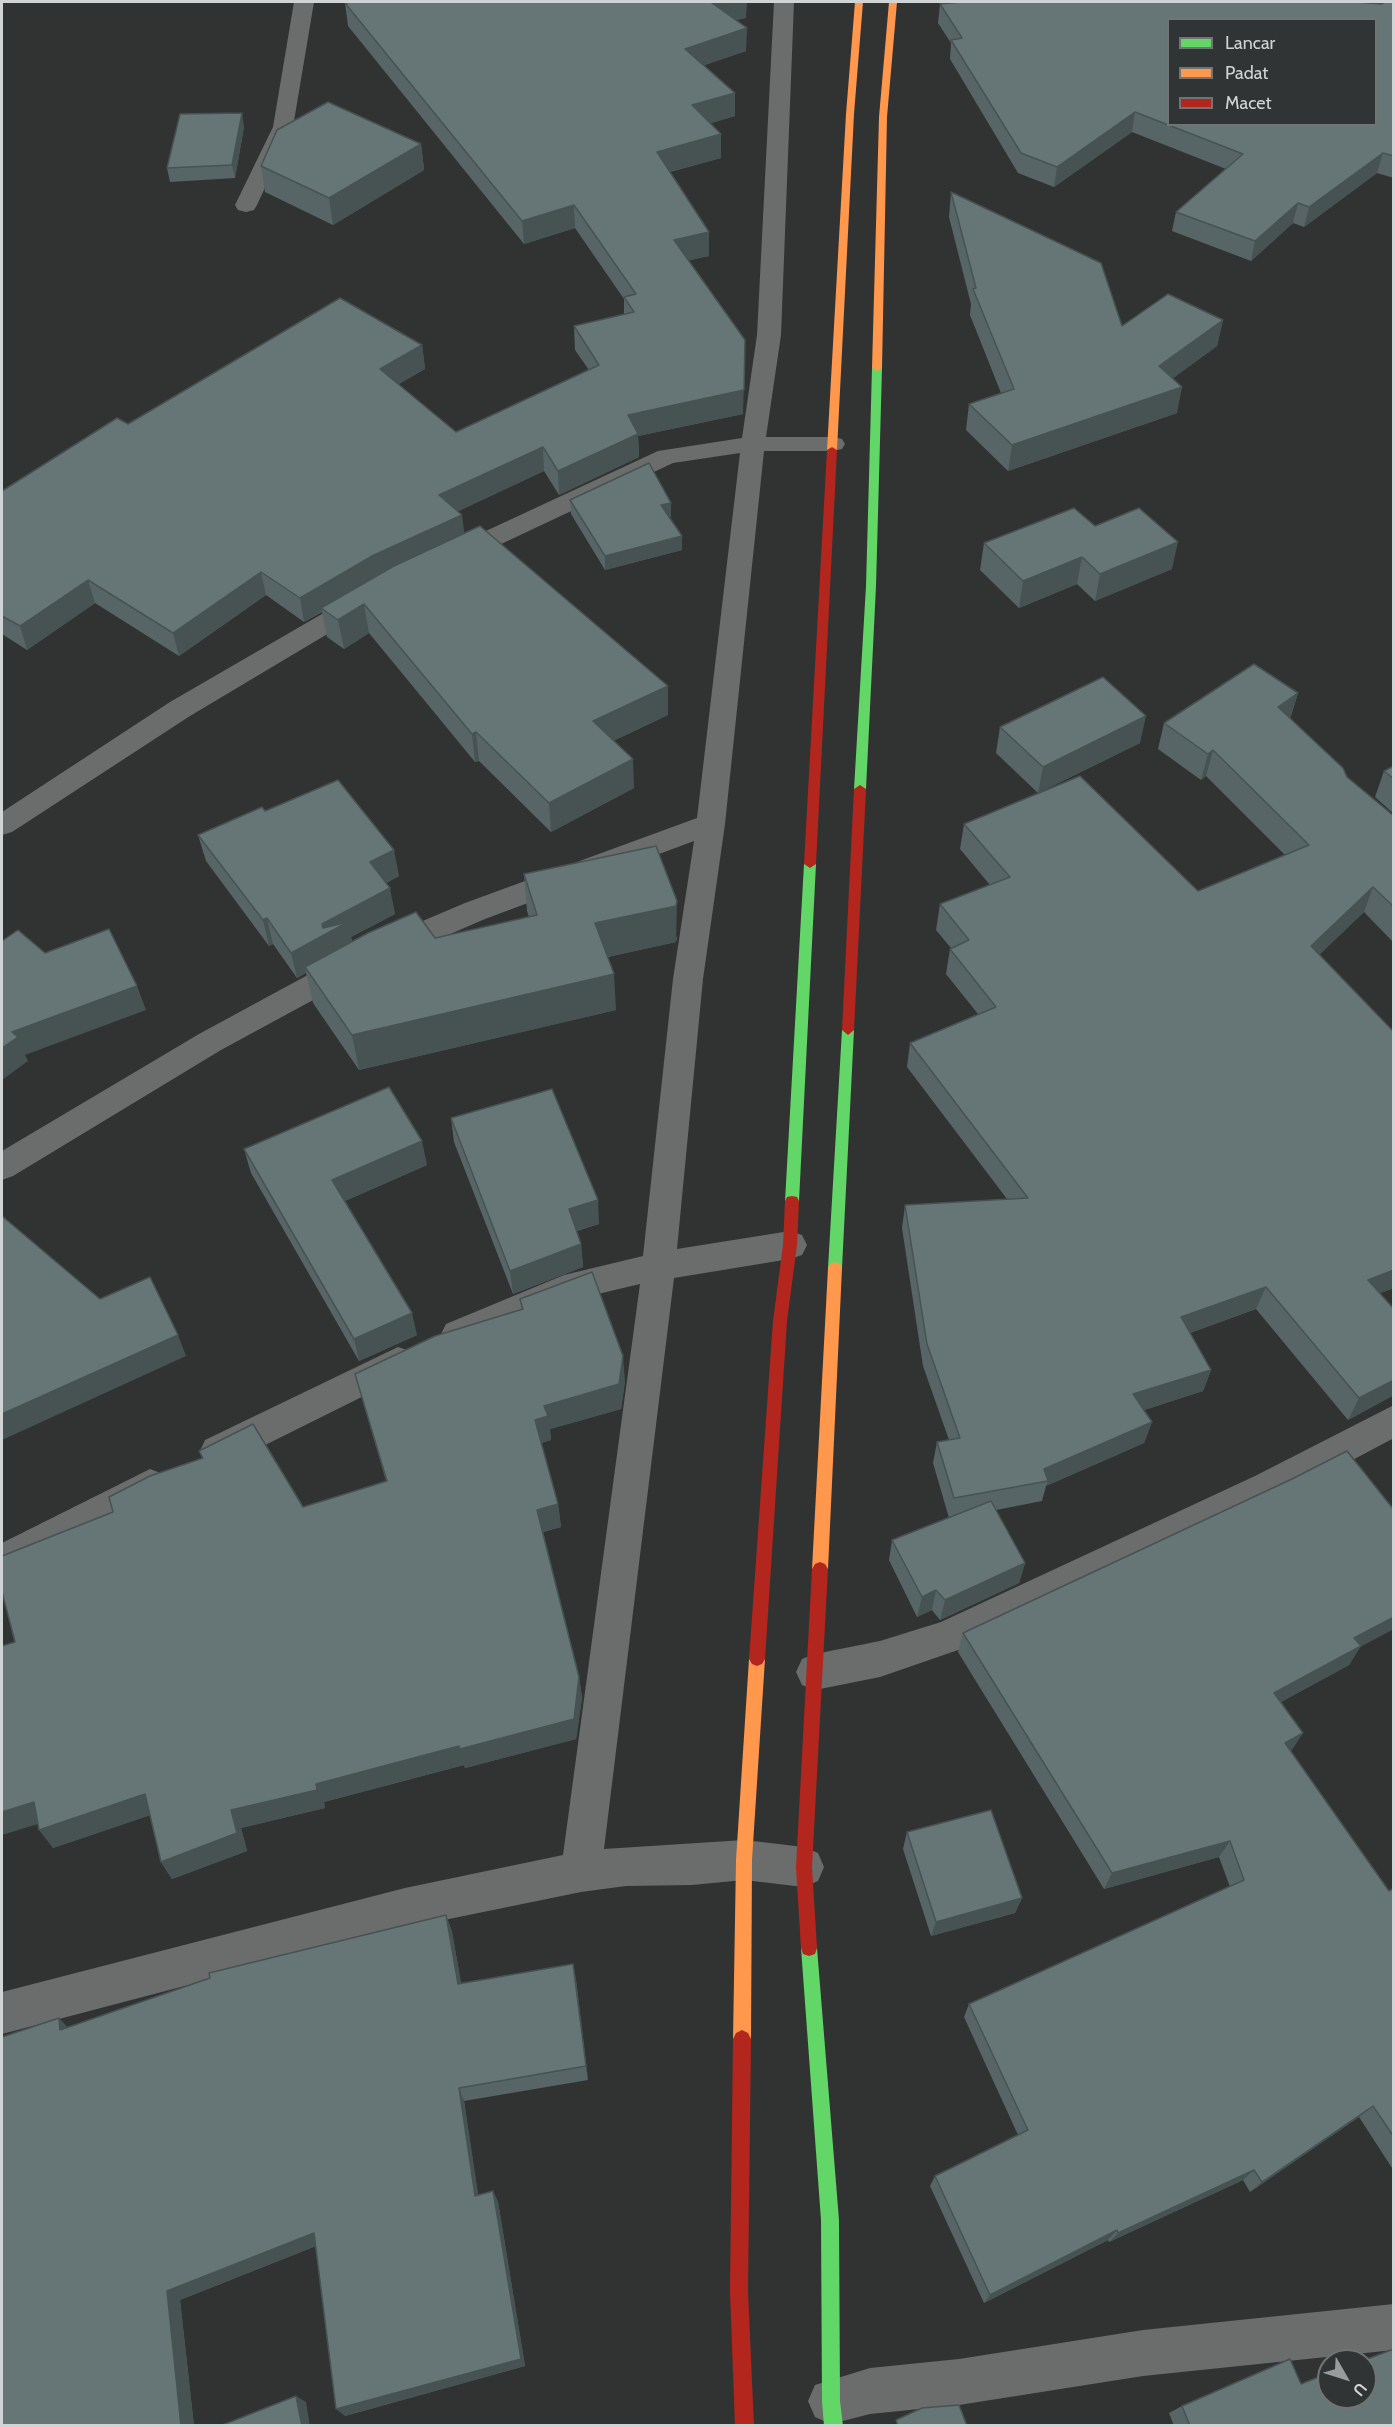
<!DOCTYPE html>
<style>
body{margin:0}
#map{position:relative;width:1395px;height:2427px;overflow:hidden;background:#313333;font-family:Cabin,sans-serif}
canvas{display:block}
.frame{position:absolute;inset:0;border:3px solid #d1d4d4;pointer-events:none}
.legend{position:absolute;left:1167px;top:18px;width:210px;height:108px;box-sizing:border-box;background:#303434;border:2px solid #707474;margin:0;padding:8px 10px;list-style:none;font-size:18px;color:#d1d4d4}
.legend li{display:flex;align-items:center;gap:12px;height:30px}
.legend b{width:30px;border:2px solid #707474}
.north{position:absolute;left:1317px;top:2349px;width:60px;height:60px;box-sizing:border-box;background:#303434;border:2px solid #707474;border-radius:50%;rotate:129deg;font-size:16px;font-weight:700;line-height:24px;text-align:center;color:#d1d4d4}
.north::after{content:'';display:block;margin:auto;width:21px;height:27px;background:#999c9c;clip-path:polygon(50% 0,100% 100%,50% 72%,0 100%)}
</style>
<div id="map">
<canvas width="1395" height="2427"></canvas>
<div class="frame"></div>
<ul class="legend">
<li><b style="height:8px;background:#63d668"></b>Lancar</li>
<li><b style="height:8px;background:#ff974d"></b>Padat</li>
<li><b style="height:8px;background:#b3261e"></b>Macet</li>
</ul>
<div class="north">U</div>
</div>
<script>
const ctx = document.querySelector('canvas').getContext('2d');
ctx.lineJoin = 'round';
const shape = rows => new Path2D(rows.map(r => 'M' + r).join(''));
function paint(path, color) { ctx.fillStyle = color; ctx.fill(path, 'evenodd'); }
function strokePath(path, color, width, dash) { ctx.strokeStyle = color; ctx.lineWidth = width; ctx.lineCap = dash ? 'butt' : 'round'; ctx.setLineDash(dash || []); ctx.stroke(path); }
paint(shape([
 [294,2,314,2,293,127,257,205,254,210,246,212,238,210,235,205,273,127,294,2],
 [774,2,794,2,781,335,766,437,833,437,842,439,845,444,842,449,833,451,764,451,725,824,703,979,677,1249,790,1231,802,1235,807,1245,802,1255,790,1259,674,1278,604,1849,744,1840,804,1847,818,1853,824,1867,818,1881,804,1887,744,1880,692,1885,626,1886,581,1892,405,1928,2,2034,2,1992,405,1888,563,1855,640,1284,581,1298,458,1349,446,1344,441,1334,446,1324,564,1275,643,1256,673,979,694,841,485,919,374,967,221,1050,13,1176,2,1180,2,1151,199,1034,352,951,465,903,697,818,740,453,673,463,463,562,454,564,445,562,441,556,445,550,658,451,742,438,757,335,774,2],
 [362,593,371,596,375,602,371,608,190,716,12,832,2,835,2,812,170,702,353,596,362,593],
 [398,1347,410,1351,415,1362,410,1373,231,1462,218,1467,205,1462,200,1451,205,1440,398,1347],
 [1394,1405,1394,1438,1281,1498,961,1649,880,1677,815,1690,802,1685,796,1672,802,1659,815,1654,880,1641,941,1622,1255,1476,1394,1405],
 [150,1469,163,1474,168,1485,163,1496,2,1578,2,1543,150,1469],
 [1394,2304,1394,2350,1143,2376,959,2405,870,2414,831,2424,815,2417,808,2401,815,2385,870,2368,959,2359,1143,2330,1394,2304]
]), '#6b6c6c');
paint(shape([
 [877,365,882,368,876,586,866,789,860,793,854,789,866,586,872,368,877,365],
 [810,860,816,864,799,1201,797,1205,792,1206,787,1205,785,1201,804,864,810,860],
 [848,1025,854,1030,842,1268,840,1272,835,1274,830,1272,828,1268,842,1030,848,1025],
 [809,1940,815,1942,817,1948,839,2220,840,2401,843,2426,824,2426,822,2401,821,2220,801,1948,803,1942,809,1940]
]), '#63d668');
paint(shape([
 [855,2,863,2,854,114,837,450,832,453,827,450,846,114,855,2],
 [889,2,897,2,887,117,882,368,877,371,872,368,879,117,889,2],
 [835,1262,840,1264,842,1268,828,1569,825,1574,820,1576,815,1574,812,1569,828,1268,830,1264,835,1262],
 [757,1652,762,1654,765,1659,752,1860,751,2039,748,2045,742,2048,736,2045,733,2039,736,1860,749,1659,752,1654,757,1652]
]), '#ff974d');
paint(shape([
 [832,447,837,450,816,864,810,868,804,864,827,450,832,447],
 [860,785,866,789,854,1030,848,1035,842,1030,854,789,860,785],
 [792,1196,797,1197,799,1201,797,1245,787,1321,765,1659,762,1664,757,1666,752,1664,749,1659,773,1321,783,1245,785,1201,787,1197,792,1196],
 [820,1562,825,1564,828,1569,812,1867,817,1948,815,1954,809,1956,803,1954,801,1948,796,1867,812,1569,815,1564,820,1562],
 [742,2030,748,2033,751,2039,748,2291,754,2426,735,2426,730,2291,733,2039,736,2033,742,2030]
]), '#b3261e');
paint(shape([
 [961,2,1375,2,1373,3,1382,4,1394,2,1394,178,1377,173,1304,227,1293,223,1251,261,1172,231,1176,212,1226,169,1132,132,1054,187,1018,173,950,59,951,43,938,23,940,4],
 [345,3,746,18,736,20,746,51,704,65,735,93,735,116,710,123,721,134,721,158,670,172,709,232,709,256,688,260,743,414,638,436,639,457,559,495,544,471,458,511,464,533,668,686,668,715,613,741,634,788,551,832,479,761,475,762,369,633,344,649,327,637,322,612,304,622,266,595,179,656,95,603,27,650,2,634,2,491,128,424,422,345,425,369,398,384,456,432,589,370,575,350,574,326,624,314,624,299,575,228,524,244,348,26],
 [244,127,235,178,170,182,167,168],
 [421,144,424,170,333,225,265,192,261,166],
 [951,192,1122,326,1223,320,1217,346,1173,378,1177,413,1008,471,966,430,969,404,1001,393,970,315,971,304,949,217],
 [570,500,671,503,671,517,669,517,682,550,605,570,571,514],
 [1095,526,1172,569,1095,601,1077,584,1019,608,980,570,984,543],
 [1298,693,1290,719,1347,777,1394,816,1394,943,1364,912,1319,955,1394,1032,1394,1288,1380,1293,1394,1395,1348,1420,1256,1309,1190,1333,1211,1370,1203,1391,1144,1410,1152,1422,1144,1443,1046,1486,1042,1501,996,1510,1025,1563,1019,1583,940,1620,932,1610,917,1617,889,1560,892,1540,949,1518,933,1463,937,1442,949,1440,923,1366,902,1228,905,1205,1007,1199,907,1067,910,1043,978,1014,946,974,950,949,951,948,936,930,940,904,990,885,960,849,964,824,1198,891,1285,855,1206,776,1201,780,1158,749,1164,723],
 [1000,727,1140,743,1038,793,996,753],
 [1394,766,1394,814,1375,797,1384,771],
 [265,811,399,876,386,883,395,914,351,937,352,941,435,938,529,917,527,911,524,874,677,937,676,942,608,957,616,1010,359,1070,313,1003,306,973,297,978,273,944,269,946,206,861,198,835],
 [451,1118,599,1224,577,1231,581,1244,583,1267,513,1294,454,1142],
 [244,1149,427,1165,345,1201,417,1335,359,1361,251,1173],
 [520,1299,625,1381,621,1409,550,1429,551,1440,541,1443,558,1504,561,1527,543,1532,579,1677,582,1698,576,1739,465,1768,464,1765,324,1802,325,1808,241,1828,247,1851,172,1879,161,1862,150,1815,53,1848,15,1642,113,1512,202,1458,199,1451,303,1507,386,1481,355,1374,521,1310],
 [963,1633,1360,1647,1349,1665,1281,1702,1291,1751,1389,1891,1394,1888,1394,2171,1359,2117,1250,2192,1243,2180,1109,2242,1108,2240,984,2303,930,2186,935,2176,1018,2135,964,2017,969,2004,1230,1887,1219,1857,1104,1889,958,1652],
 [907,1832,1022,1898,1015,1913,931,1936,903,1849],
 [446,1915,452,1932,461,1983,573,1964,576,1980,588,2080,464,2101,478,2195,493,2191,498,2202,525,2366,345,2416,316,2246,180,2300,194,2426,2,2426,68,2027],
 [1301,2384,1394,2426,1174,2426,1169,2413,1182,2406]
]), '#586566');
paint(shape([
 [720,2,747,2,746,18,712,26,712,3],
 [1357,2,1375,2,1353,18],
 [747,28,746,51,685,72,685,49],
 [735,93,735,116,693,129,692,105],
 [1135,112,1132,132,1054,187,1057,167],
 [242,113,244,127,235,178,232,165],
 [721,134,721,158,657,175,657,152],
 [421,144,424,170,333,225,329,198],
 [1383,153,1377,173,1304,227,1309,207],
 [1298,203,1293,223,1251,261,1255,241],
 [574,205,575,228,524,244,522,221],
 [709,232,709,256,674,264,674,240],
 [1223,320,1217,346,1154,392,1159,366],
 [745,340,743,414,638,436,639,457,559,495,558,471,628,415],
 [422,345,425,369,384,393,380,369],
 [1182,387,1177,413,1008,471,1012,445],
 [543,447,544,471,442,519,439,495],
 [671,503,671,517,661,519,661,505],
 [462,515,465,539,321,608,322,611,304,622,300,598,374,555],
 [682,536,682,550,605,570,605,556],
 [1178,542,1172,569,1095,601,1100,574],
 [1082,557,1077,584,1019,608,1023,581],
 [261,572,266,595,179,656,173,633],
 [88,580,95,603,27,650,20,626],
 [364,604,369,633,344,649,338,620],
 [668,686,668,715,594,750,593,721],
 [1298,693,1290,719,1278,707],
 [1146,716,1140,743,1038,793,1043,767],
 [476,732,479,761,475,762,472,734],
 [1213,750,1206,776,1201,780,1208,754],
 [633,759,634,788,551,832,549,803],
 [394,850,399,876,374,888,370,862],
 [1373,887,1364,912,1302,971,1311,946],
 [390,888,395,914,351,937,353,948,305,967,306,973,297,978,291,953,322,924],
 [677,901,676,942,597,959,595,923],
 [267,918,273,944,269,946,263,920],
 [614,974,616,1010,359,1070,352,1035],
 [137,986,146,1010,25,1055,28,1061,2,1080,2,1048,12,1032],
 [422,1141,427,1165,338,1204,332,1180],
 [598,1200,599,1224,571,1232,569,1209],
 [581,1244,583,1267,513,1294,510,1271],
 [1394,1270,1394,1288,1357,1302,1368,1280],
 [1266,1287,1256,1309,1173,1339,1181,1317],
 [412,1313,417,1335,359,1361,354,1339],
 [178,1335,186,1356,2,1440,2,1414],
 [623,1356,625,1381,621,1409,550,1429,551,1440,538,1444,535,1420,544,1406],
 [1211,1370,1203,1391,1126,1416,1133,1394],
 [1394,1380,1394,1395,1348,1420,1359,1398],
 [1152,1422,1144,1443,1046,1486,1048,1481,1044,1469],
 [558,1504,561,1527,540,1532,537,1510],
 [1025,1563,1019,1583,940,1620,945,1600],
 [936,1590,932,1610,917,1617,922,1597],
 [1394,1617,1394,1629,1360,1647,1349,1665,1264,1711,1274,1693,1354,1638],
 [579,1677,582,1698,576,1739,465,1768,464,1765,324,1802,325,1808,241,1828,247,1851,172,1879,161,1862,231,1810,316,1784],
 [1303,1733,1292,1750,1274,1760,1285,1743],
 [145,1794,157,1813,53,1848,39,1830],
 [34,1802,48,1821,2,1835,2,1812],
 [1230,1841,1219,1857,1104,1889,1112,1873],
 [1022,1898,1015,1913,931,1936,936,1922],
 [446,1915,452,1932,464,1999,458,1984],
 [573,1964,576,1980,588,2080,586,2066],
 [59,2018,73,2033,60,2030],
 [459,2088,464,2101,480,2207,475,2196],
 [1373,2106,1359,2117,1250,2192,1262,2182],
 [1254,2170,1243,2180,1109,2242,1118,2233],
 [493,2191,498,2202,525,2366,345,2416,336,2409],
 [1117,2230,1108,2240,984,2303,990,2295],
 [314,2233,323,2243,180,2300,194,2426,181,2426,167,2291],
 [296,2396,306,2402,310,2426,302,2426]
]), '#475353');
const building = shape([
 [352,2,720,2,712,3,747,28,685,49,735,93,692,105,721,134,657,152,709,232,674,240,745,340,744,390,628,415,638,434,558,471,543,447,439,495,462,515,374,555,300,598,261,572,173,633,88,580,20,626,2,616,2,491,117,418,128,424,340,298,422,345,380,369,456,432,599,365,574,326,634,312,624,297,636,294,574,205,522,221,345,3,352,2],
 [961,2,1357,2,1382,4,1385,2,1394,2,1394,156,1383,153,1309,207,1298,203,1255,241,1176,212,1243,154,1135,112,1057,167,1021,153,951,40,962,38,940,4,961,2],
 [1168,20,1376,20,1376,124,1168,124,1168,20],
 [328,102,421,144,329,198,261,166,277,130,328,102],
 [242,113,232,165,167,168,180,114,242,113],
 [951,192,1101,263,1122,326,1168,294,1223,320,1159,366,1182,387,1012,445,969,404,1014,389,973,289,976,288,951,192],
 [649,463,671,503,661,505,682,536,605,556,570,500,649,463],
 [1074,508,1095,526,1139,508,1178,542,1100,574,1082,557,1023,581,984,543,1074,508],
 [480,526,668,686,593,721,633,759,549,803,476,732,472,734,364,604,338,620,321,608,394,566,480,526],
 [1254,664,1298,693,1278,707,1343,768,1347,777,1394,816,1394,907,1373,887,1311,946,1394,1032,1394,1270,1368,1280,1394,1309,1394,1380,1359,1398,1266,1287,1181,1317,1211,1370,1133,1394,1152,1422,1044,1469,1048,1481,954,1498,937,1442,960,1438,927,1344,905,1205,1028,1198,910,1043,996,1007,950,949,969,940,940,904,1010,877,964,824,1080,776,1198,891,1309,845,1213,750,1208,754,1164,723,1254,664],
 [1103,677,1146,716,1043,767,1000,727,1103,677],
 [1394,766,1394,779,1384,771,1394,766],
 [338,780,394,850,370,862,390,888,322,924,323,928,348,922,291,953,267,918,263,920,198,835,262,807,265,811,338,780],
 [656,846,677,901,676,906,595,923,614,974,352,1035,305,967,368,933,416,912,435,938,537,915,524,874,656,846],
 [109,929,137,986,12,1032,18,1037,2,1048,2,941,18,930,45,953,109,929],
 [389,1087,422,1141,332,1180,412,1313,354,1339,244,1149,389,1087],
 [552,1089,598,1200,569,1209,581,1244,510,1271,451,1118,552,1089],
 [2,1216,100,1299,150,1277,178,1335,2,1414,2,1216],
 [592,1272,623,1356,619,1384,544,1406,548,1416,535,1420,558,1504,537,1510,579,1677,574,1719,460,1749,459,1746,316,1784,317,1790,231,1810,237,1833,161,1862,145,1794,39,1830,34,1802,2,1812,2,1646,15,1642,2,1592,2,1556,113,1512,109,1497,150,1476,203,1458,199,1451,253,1424,303,1507,387,1481,355,1374,435,1336,523,1309,520,1299,592,1272],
 [1347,1451,1394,1510,1394,1617,1354,1638,1361,1646,1274,1693,1303,1733,1285,1743,1389,1891,1394,1888,1394,2137,1373,2106,1262,2182,1254,2170,1118,2233,1117,2230,990,2295,935,2176,1028,2130,969,2004,1244,1880,1230,1841,1112,1873,963,1633,1292,1479,1347,1451],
 [991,1501,1025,1563,945,1600,936,1590,922,1597,892,1540,991,1501],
 [991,1810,1022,1898,936,1922,907,1832,991,1810],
 [446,1915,458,1984,573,1964,586,2066,459,2088,475,2196,493,2191,521,2359,336,2409,314,2233,167,2291,181,2426,2,2426,2,2037,59,2018,60,2030,210,1978,209,1973,446,1915],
 [1394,2349,1394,2426,1190,2426,1182,2406,1290,2359,1301,2384,1329,2373,1329,2397,1365,2397,1365,2361,1362,2361,1394,2349],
 [296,2396,302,2426,220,2426,296,2396],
 [959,2405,967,2426,898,2426,896,2420,922,2408,959,2405]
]);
paint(building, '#667677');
strokePath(building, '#475353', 1.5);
</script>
